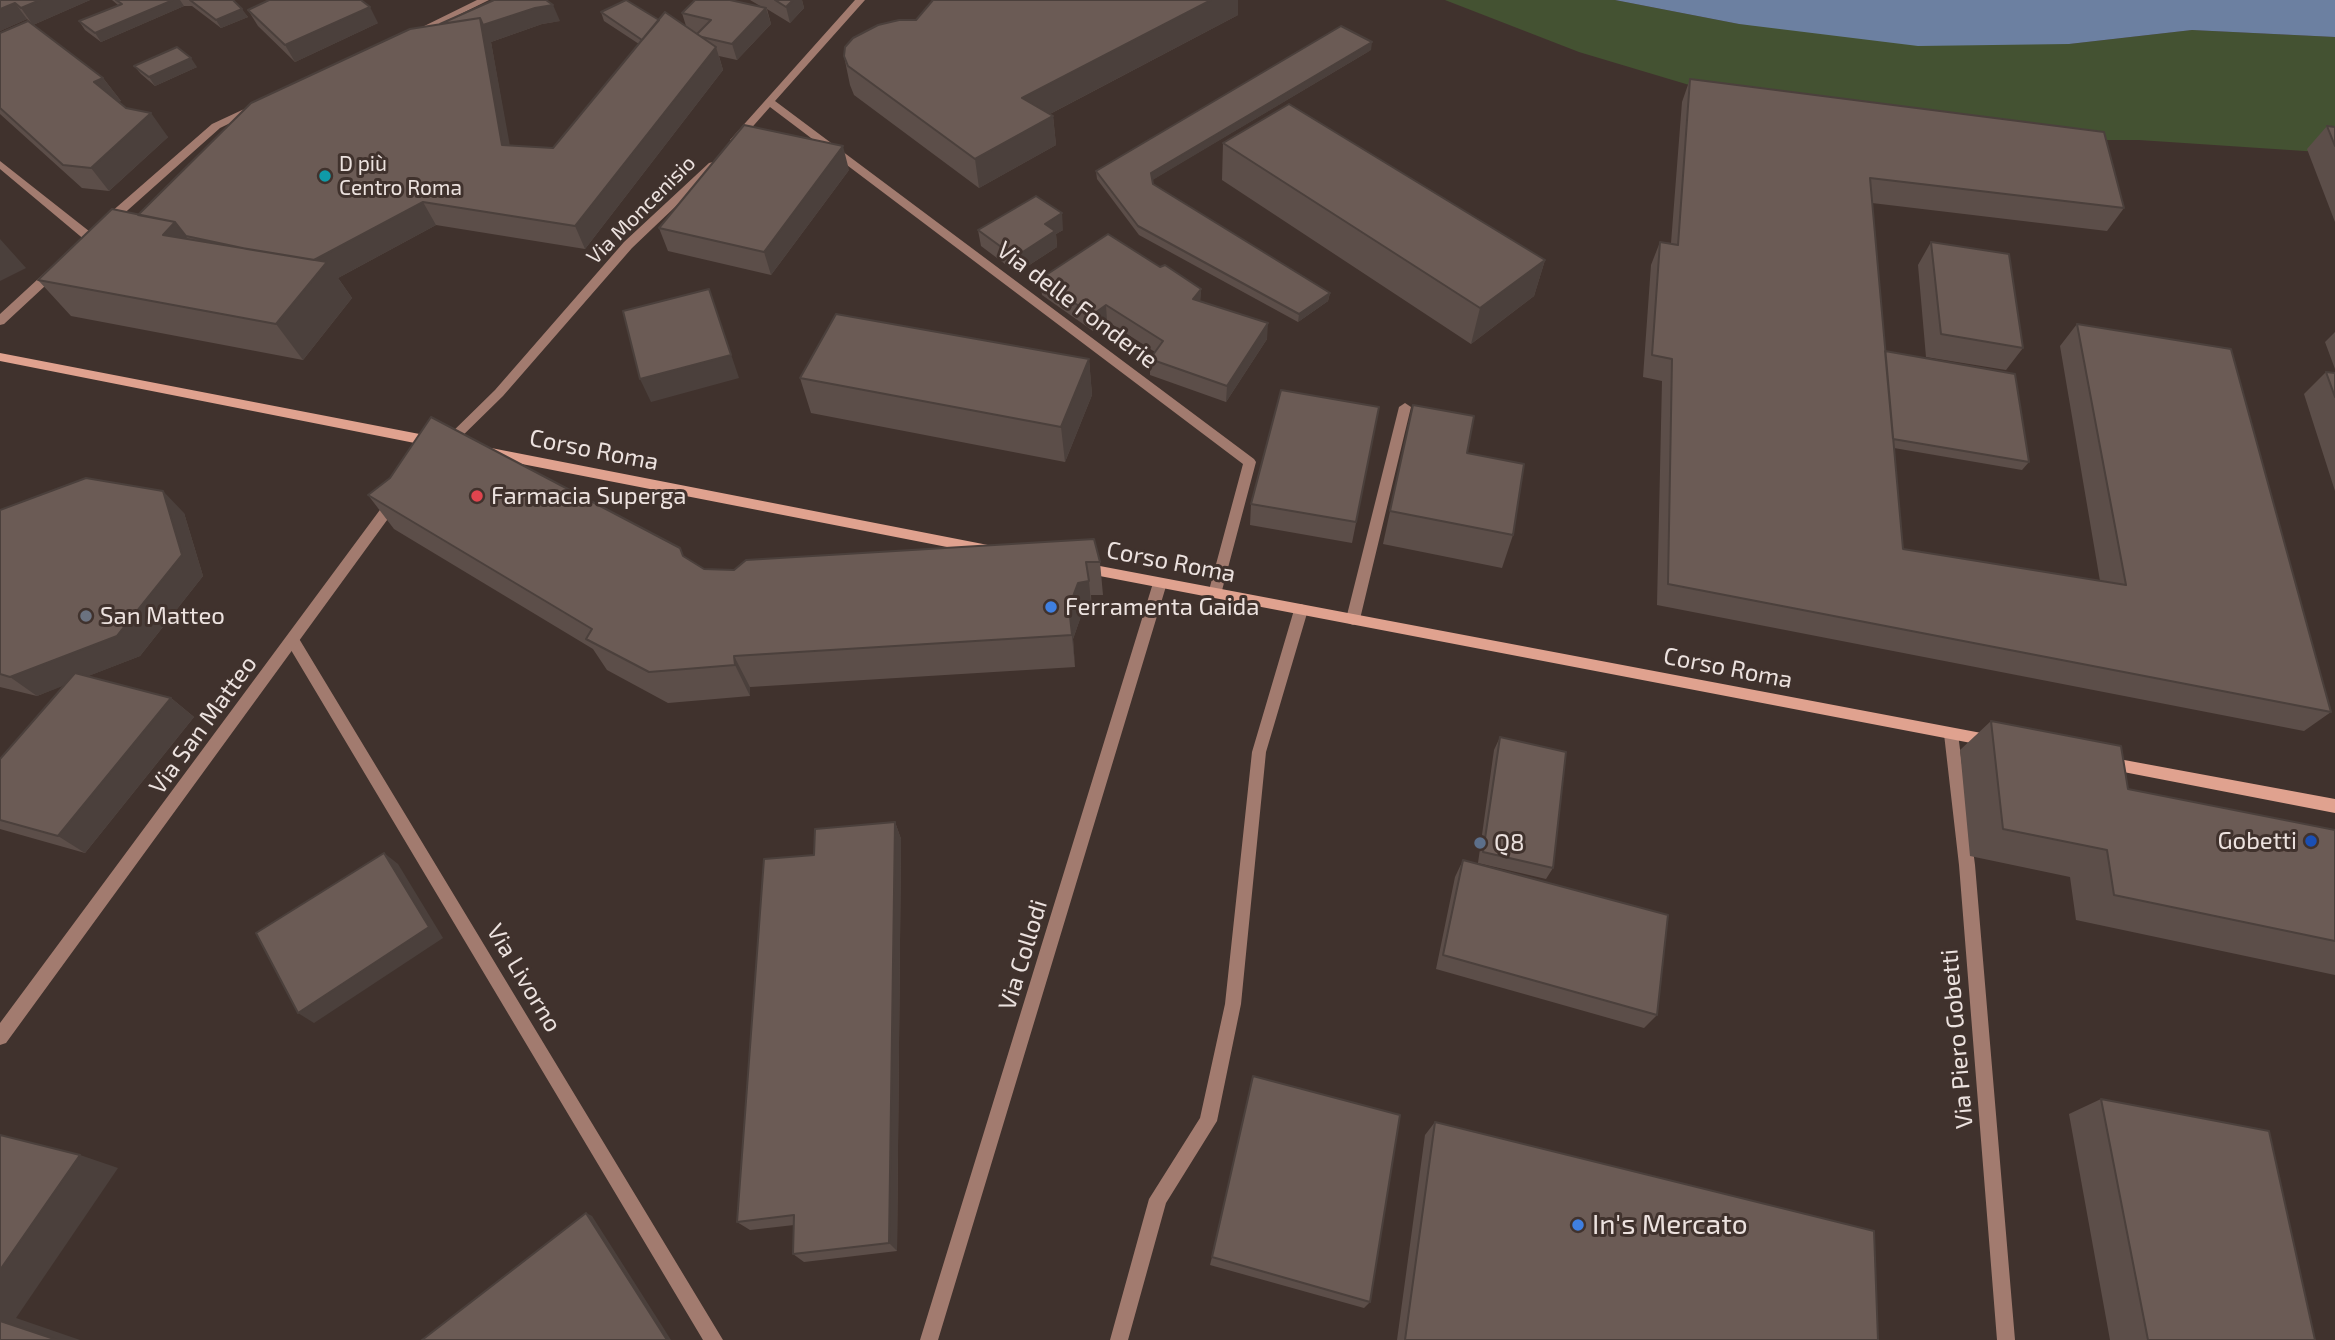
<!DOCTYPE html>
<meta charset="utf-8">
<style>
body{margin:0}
canvas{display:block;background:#40322d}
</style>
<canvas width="2335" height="1340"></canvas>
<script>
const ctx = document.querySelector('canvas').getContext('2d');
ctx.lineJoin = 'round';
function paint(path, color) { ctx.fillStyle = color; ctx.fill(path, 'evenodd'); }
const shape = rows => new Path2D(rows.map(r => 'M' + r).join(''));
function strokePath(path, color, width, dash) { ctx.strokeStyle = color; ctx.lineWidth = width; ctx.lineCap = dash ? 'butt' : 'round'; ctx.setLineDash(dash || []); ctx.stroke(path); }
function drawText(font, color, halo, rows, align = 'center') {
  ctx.font = font + ' "Exo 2",sans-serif'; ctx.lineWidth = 6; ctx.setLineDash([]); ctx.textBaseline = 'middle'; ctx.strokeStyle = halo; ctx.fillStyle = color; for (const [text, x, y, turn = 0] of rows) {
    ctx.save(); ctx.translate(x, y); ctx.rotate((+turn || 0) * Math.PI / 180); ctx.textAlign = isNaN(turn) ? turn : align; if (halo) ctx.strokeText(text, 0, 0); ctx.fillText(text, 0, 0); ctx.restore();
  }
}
paint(shape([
 [1445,0,1615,0,1739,24,2069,44,2192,30,2335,37,2335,153,2139,140,2067,140,1716,93,1579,52]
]), '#445232');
paint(shape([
 [1615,0,2335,0,2335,37,2192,30,2069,44,1918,46,1739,24]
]), '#6c80a1');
paint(shape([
 [1405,403,1411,407,1360,619,1358,623,1353,625,1348,623,1346,619,1399,407,1405,403],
 [1301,604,1306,606,1308,610,1266,752,1241,1004,1217,1121,1166,1203,1128,1340,1110,1340,1149,1199,1200,1118,1225,1004,1252,752,1294,610,1296,606,1301,604],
 [293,635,298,637,723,1340,703,1340,288,645,286,641,288,637,293,635]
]), '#a27b6f');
paint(shape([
 [477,0,489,0,416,36,408,34,477,0],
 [855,0,865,0,775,101,1254,459,1256,462,1220,598,1210,598,1208,594,1243,464,770,107,739,142,731,142,730,140,855,0],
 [255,104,260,107,259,109,220,128,110,226,102,226,102,220,212,124,255,104],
 [0,161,94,235,94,241,86,241,0,169,0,161],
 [713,162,717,163,717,167,632,248,503,396,451,447,443,447,441,444,443,441,495,390,624,242,709,163,713,162],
 [55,266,59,267,59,273,4,324,0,325,0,314,51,267,55,266],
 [393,497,398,499,399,502,398,505,6,1043,0,1045,0,1023,388,499,393,497],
 [1160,578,1167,583,938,1340,920,1340,1153,583,1160,578],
 [1951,728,1956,730,1958,734,1975,865,2015,1340,1997,1340,1959,865,1944,734,1946,730,1951,728]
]), '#a27b6f');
paint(shape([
 [0,353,435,437,441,442,435,447,0,361,0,353],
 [486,447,988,545,995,550,988,555,486,457,480,452,486,447],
 [1084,563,1992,735,1997,737,1999,741,1997,745,1992,747,1084,573,1077,568,1084,563],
 [2108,757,2335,799,2335,813,2108,769,2103,768,2101,763,2103,758,2108,757]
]), '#e0a28f');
paint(shape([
 [0,0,90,0,33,25,27,19,0,31],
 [112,0,233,0,248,17,221,28,192,6,184,6,101,42,85,30,79,21,118,5],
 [750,0,802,0,804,8,790,23,767,9,771,24,737,60,719,56,723,70,585,249,436,225,338,278,352,298,303,360,71,316,38,280,138,215,410,29,560,21,542,24,491,42,509,145,553,148,639,44,604,21,601,12,659,20,686,26,682,13,762,7],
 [248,10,378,23,295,62,258,26],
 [1238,15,1050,114,1053,116,1056,145,979,188,854,95,850,85,844,56],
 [0,33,103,78,121,101,118,102,168,137,109,191,82,188,0,114],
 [1371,50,1152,180,1153,184,1330,293,1328,301,1298,322,1139,235,1097,179,1096,171],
 [134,66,197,67,155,86,141,74],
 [1690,79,2124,208,2107,231,1872,203,1885,351,2029,462,2022,470,1894,448,1903,549,2100,581,2060,346,2077,324,2331,712,2304,731,1657,605,1662,381,1643,377,1651,265,1660,242,1671,243,1682,102],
 [2327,126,2335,127,2335,222,2307,149],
 [1223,143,1545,260,1534,296,1471,344,1222,180],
 [849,170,771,275,668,251,659,228],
 [978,230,1063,230,1056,234,1057,247,1017,273,981,246],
 [1931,242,2023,348,2006,370,1926,357,1918,265],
 [1160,267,1201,289,1200,301,1267,339,1226,402,1150,375,1150,359,1155,352,1107,321,1093,331,1042,295,1040,279],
 [2335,332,2335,369,2325,342],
 [1089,359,1092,395,1065,462,811,413,800,378],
 [2326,372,2335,373,2335,491,2304,394],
 [1413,405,1513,535,1502,568,1383,544],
 [1379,407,1352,543,1250,525,1251,504],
 [368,495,685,558,704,569,734,570,746,560,1100,562,1103,595,1091,595,1092,614,1081,616,1073,639,1075,667,750,687,750,696,668,703,607,670,593,649,394,529],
 [0,510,184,513,203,576,140,656,88,676,171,698,194,717,85,853,0,829,0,759,64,685,37,696,0,687],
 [1991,721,2128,789,2335,830,2335,975,2076,920,2070,877,1970,856,1960,750],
 [1500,737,1553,868,1546,879,1478,863,1494,750],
 [895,822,901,839,897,1251,804,1262,793,1254,794,1225,750,1230,737,1222,814,855],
 [1463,860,1657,1015,1644,1028,1436,969,1455,877],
 [2101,1099,2315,1340,2110,1340,2069,1114],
 [1435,1122,1878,1340,1397,1340,1425,1135],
 [1212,1257,1370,1302,1364,1308,1210,1265]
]), '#5c4e49');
paint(shape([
 [40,0,90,0,33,25,21,8],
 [173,0,180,0,184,6,101,42,95,33],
 [793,0,802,0,804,8,790,23,786,7],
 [1211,0,1238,0,1238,15,1025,127,1022,98],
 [15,3,27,19,0,31,0,9],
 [553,5,560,21,542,24,491,42,514,168,502,145,480,18],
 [370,7,378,23,295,62,285,45],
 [766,8,771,24,737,60,732,44],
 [242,9,248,17,221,28,216,20],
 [1372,42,1371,50,1151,181,1151,173],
 [716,47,723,70,585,249,575,226],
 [191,58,197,67,155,86,149,77],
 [103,78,121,101,111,106,94,82],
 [151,113,168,137,109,191,91,168],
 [1053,116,1056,145,979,188,975,159],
 [843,146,849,170,771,275,764,252],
 [423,202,436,225,338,278,352,298,303,360,276,324,309,262],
 [1062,213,1063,230,1056,234,1057,247,1017,273,1015,257,1045,224],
 [175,222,203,259,163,235],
 [0,239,26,268,0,281],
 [1545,260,1534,296,1471,344,1480,308],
 [709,289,739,378,651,402,640,379],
 [1201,289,1200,305,1193,299],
 [1330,293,1328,301,1298,322,1299,314],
 [1106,305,1107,321,1093,331,1092,315],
 [1268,323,1267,339,1226,402,1227,386],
 [1089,359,1092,395,1065,462,1061,427],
 [163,491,184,513,203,576,140,656,37,696,10,677],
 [1089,581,1092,614,1081,616,1073,639,1075,667,1069,607,1078,583],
 [734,656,750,687,750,696,735,665],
 [171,698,194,717,85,853,58,836],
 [895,822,901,839,897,1251,889,1243],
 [384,853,398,864,443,938,314,1023,298,1013],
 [80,1155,118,1168,16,1318,80,1340,57,1340,0,1321,0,1270],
 [586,1213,592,1216,671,1340,667,1340]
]), '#4b403c');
const building = shape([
 [0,0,40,0,21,8,15,3,0,9,0,0],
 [116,0,173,0,95,33,79,21,122,4,116,0],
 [190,0,233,0,242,9,216,20,190,0],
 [269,0,361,0,370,7,285,45,248,10,269,0],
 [494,0,546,0,553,5,535,8,483,25,480,18,440,24,494,0],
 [626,0,659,20,642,40,601,12,626,0],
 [695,0,730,0,766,8,732,44,702,37,697,34,711,20,682,13,695,0],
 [775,0,793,0,786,7,775,0],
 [933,0,1211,0,1022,98,1053,116,975,159,848,66,844,56,845,47,853,38,878,25,899,20,916,20,933,0],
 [665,12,716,47,575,226,423,202,314,260,247,249,186,236,175,222,138,215,251,103,410,29,480,18,502,145,553,148,665,12],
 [28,21,103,78,94,82,126,108,151,113,91,168,63,165,0,108,0,33,28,21],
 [1341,26,1372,42,1151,173,1153,184,1330,293,1299,314,1138,226,1096,171,1341,26],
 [177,47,191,58,149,77,134,66,177,47],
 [1690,79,2104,132,2124,208,1870,178,1903,549,2126,585,2077,324,2231,349,2331,712,1668,584,1672,359,1652,355,1660,242,1678,245,1690,79],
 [1289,104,1545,260,1480,308,1223,143,1289,104],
 [744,125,843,146,764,252,659,228,744,125],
 [2327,126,2335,127,2335,146,2327,126],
 [1036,196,1062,213,1045,224,1055,231,1015,257,978,230,1036,196],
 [112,209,175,222,163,235,327,262,276,324,38,280,112,209],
 [1108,234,1160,267,1165,265,1201,289,1193,299,1268,323,1227,386,1150,359,1163,341,1106,305,1092,315,1040,279,1108,234],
 [1931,242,2009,254,2023,348,1941,334,1931,242],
 [709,289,731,355,640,379,623,311,709,289],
 [836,314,1089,359,1061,427,800,378,836,314],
 [1885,351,2015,374,2029,462,1893,439,1885,351],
 [2326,372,2335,373,2335,397,2326,372],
 [1281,390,1379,407,1356,522,1251,504,1281,390],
 [1413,405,1474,416,1467,453,1524,464,1513,535,1390,511,1413,405],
 [431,417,680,548,683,556,704,569,734,570,746,560,1094,539,1100,562,1086,562,1089,581,1078,583,1069,607,1072,635,734,656,735,665,649,672,586,639,592,629,368,495,390,478,431,417],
 [86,478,163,491,182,555,117,636,10,677,0,674,0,510,86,478],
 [75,673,171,698,58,836,0,820,0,759,75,673],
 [1991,721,2121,746,2128,789,2335,830,2335,941,2114,895,2107,850,2003,829,1991,721],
 [1500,737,1566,752,1553,868,1483,852,1500,737],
 [895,822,889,1243,793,1254,794,1215,737,1222,764,859,814,855,815,829,895,822],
 [384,853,429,927,298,1013,256,933,384,853],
 [1463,860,1668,915,1657,1015,1443,955,1463,860],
 [1253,1076,1400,1115,1370,1302,1212,1257,1253,1076],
 [2101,1099,2269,1131,2315,1340,2148,1340,2101,1099],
 [1435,1122,1874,1231,1878,1340,1405,1340,1435,1122],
 [0,1135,80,1155,0,1270,0,1135],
 [586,1213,667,1340,422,1340,586,1213],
 [0,1321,57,1340,0,1340,0,1321]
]);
paint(building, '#6b5b55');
strokePath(building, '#4b403c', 2);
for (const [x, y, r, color] of [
 [325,176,7,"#0f9aa8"],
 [477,496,7,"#e0444e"],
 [1051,607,7,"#3f7fe0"],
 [86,616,7,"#6b7280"],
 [2311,841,7,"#1a4fb4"],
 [1480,843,7,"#5c6f8a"],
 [1578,1225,7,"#3f7fe0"]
]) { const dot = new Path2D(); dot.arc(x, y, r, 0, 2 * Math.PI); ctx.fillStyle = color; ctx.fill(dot); strokePath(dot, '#40322d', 2.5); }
drawText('21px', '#ece2df', '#40322d', [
 ["D più",339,164],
 ["Centro Roma",339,188]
], 'left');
drawText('21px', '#ece2df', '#40322d', [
 ["Via Moncenisio",641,210,-45]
]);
drawText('24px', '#ece2df', '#40322d', [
 ["Via delle Fonderie",1077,305,37],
 ["Corso Roma",594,450,11],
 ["Corso Roma",1171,562,11],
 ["Corso Roma",1728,668,11],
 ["Via San Matteo",203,725,-54],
 ["Via Collodi",1023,955,-73],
 ["Via Livorno",524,978,59],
 ["Via Piero Gobetti",1957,1039,-95]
]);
drawText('24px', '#ece2df', '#40322d', [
 ["Farmacia Superga",491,496],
 ["Ferramenta Gaida",1065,607],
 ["San Matteo",100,616],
 ["Gobetti",2297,841,"right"],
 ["Q8",1494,843]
], 'left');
drawText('28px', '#ece2df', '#40322d', [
 ["In's Mercato",1592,1225]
], 'left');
</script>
